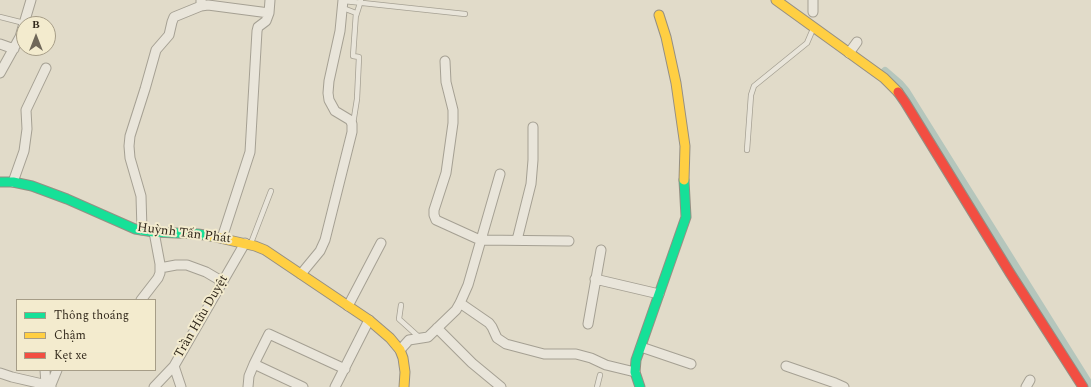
<!DOCTYPE html>
<meta charset="utf-8">
<style>
body{margin:0}
#map{position:relative;width:1091px;height:387px;overflow:hidden;background:#e1dbc9;font-family:Spectral,serif}
canvas{display:block}
.legend{position:absolute;left:16px;top:299px;width:140px;height:72px;box-sizing:border-box;background:#f3ebce;border:1px solid #a69d87;margin:0;padding:5px 7px;list-style:none;font-size:12px;color:#32291c}
.legend li{display:flex;align-items:center;gap:8px;height:20px}
.legend b{width:20px;border:1px solid #a69d87}
.north{position:absolute;left:16px;top:16px;width:40px;height:40px;box-sizing:border-box;background:#f3ebce;border:1px solid #a69d87;border-radius:50%;rotate:0deg;font-size:11px;font-weight:700;line-height:16px;text-align:center;color:#32291c}
.north::after{content:'';display:block;margin:auto;width:14px;height:18px;background:#6f6759;clip-path:polygon(50% 0,100% 100%,50% 72%,0 100%)}
</style>
<div id="map">
<canvas width="1091" height="387"></canvas>
<ul class="legend">
<li><b style="height:5px;background:#16e098"></b>Thông thoáng</li>
<li><b style="height:5px;background:#ffcf43"></b>Chậm</li>
<li><b style="height:5px;background:#f24e42"></b>Kẹt xe</li>
</ul>
<div class="north">B</div>
</div>
<script>
const ctx = document.querySelector('canvas').getContext('2d');
ctx.lineJoin = 'round';
const shape = rows => new Path2D(rows.map(r => 'M' + r).join(''));
function strokePath(path, color, width, dash) { ctx.strokeStyle = color; ctx.lineWidth = width; ctx.lineCap = dash ? 'butt' : 'round'; ctx.setLineDash(dash || []); ctx.stroke(path); }
function drawText(font, color, halo, rows, align = 'center') {
  ctx.font = font + ' Spectral,serif'; ctx.lineWidth = 4; ctx.setLineDash([]); ctx.textBaseline = 'middle'; ctx.strokeStyle = halo; ctx.fillStyle = color; for (const [text, x, y, turn = 0] of rows) {
    ctx.save(); ctx.translate(x, y); ctx.rotate((+turn || 0) * Math.PI / 180); ctx.textAlign = isNaN(turn) ? turn : align; if (halo) ctx.strokeText(text, 0, 0); ctx.fillText(text, 0, 0); ctx.restore();
  }
}
strokePath(shape([
 [885,71,900,84,906,91,1091,387]
]), '#b5c6bc', 8);
const lane = shape([
 [344,1,465,14],
 [343,8,356,13,353,56,359,57,357,99,353,124],
 [356,16,361,0],
 [0,17,24,23],
 [747,150,751,95,754,86,807,43,813,29],
 [251,243,271,191],
 [401,305,399,319,420,338],
 [597,387,600,375]
]);
const street = shape([
 [813,0,813,12],
 [201,6,208,5,269,13],
 [0,44,14,49],
 [849,53,857,42],
 [445,61,446,82,453,110,453,123,446,173,434,210,434,215,436,220,480,240,569,241],
 [0,73,20,37,31,0],
 [13,182,24,151,27,129,26,110,46,68],
 [142,230,141,196,130,158,129,146,130,136,145,89,156,50,169,35,172,22,174,17,201,6,201,0],
 [222,238,250,152,257,31,258,27,266,21,269,13,270,0],
 [517,240,531,184,533,160,533,127],
 [160,268,176,265,187,265,206,272,223,282],
 [301,274,320,251,325,240,352,132,352,124,350,120,335,111,329,100,328,93,329,81,340,31,343,0],
 [595,279,659,294],
 [141,300,158,278,160,273,160,264,154,232],
 [460,303,489,323,492,327,497,338,506,344,544,354,576,354,591,358,606,365,635,372],
 [348,306,381,243],
 [588,324,601,250],
 [437,328,472,363,501,387],
 [641,347,691,364],
 [400,350,409,340,428,337,456,310,460,303,468,285,500,174],
 [254,364,303,387],
 [174,366,181,387],
 [786,366,835,383,844,387],
 [45,370,46,385],
 [0,373,12,377,51,386],
 [50,387,57,370],
 [154,387,174,366,245,243],
 [248,387,249,376,254,364,269,334,345,369],
 [335,387,369,320],
 [1026,387,1030,380]
]);
const fast = shape([
 [0,182,13,182,32,186,67,199,135,229,154,232,198,234,211,236],
 [640,387,635,372,636,360,686,217,684,180]
]);
const slow = shape([
 [776,0,884,78,898,92],
 [659,15,666,37,676,83,685,146,684,180],
 [211,236,255,246,265,250,369,320,390,338,400,350,403,358,405,372,404,387]
]);
const jam = shape([
 [898,92,905,102,1010,273,1083,387]
]);
strokePath(lane, '#a5a093', 6);
strokePath(street, '#a5a093', 11);
strokePath(fast, '#958f83', 11);
strokePath(slow, '#958f83', 11);
strokePath(jam, '#958f83', 11);
strokePath(lane, '#e9e5da', 4.5);
strokePath(street, '#e9e5da', 9);
strokePath(fast, '#16e098', 9);
strokePath(slow, '#ffcf43', 9);
strokePath(jam, '#f24e42', 9);
drawText('13px', '#32291c', '#f3ebce', [
 ["Huỳnh Tấn Phát",184,234,7],
 ["Trần Hữu Duyệt",202,317,-60]
]);
</script>
